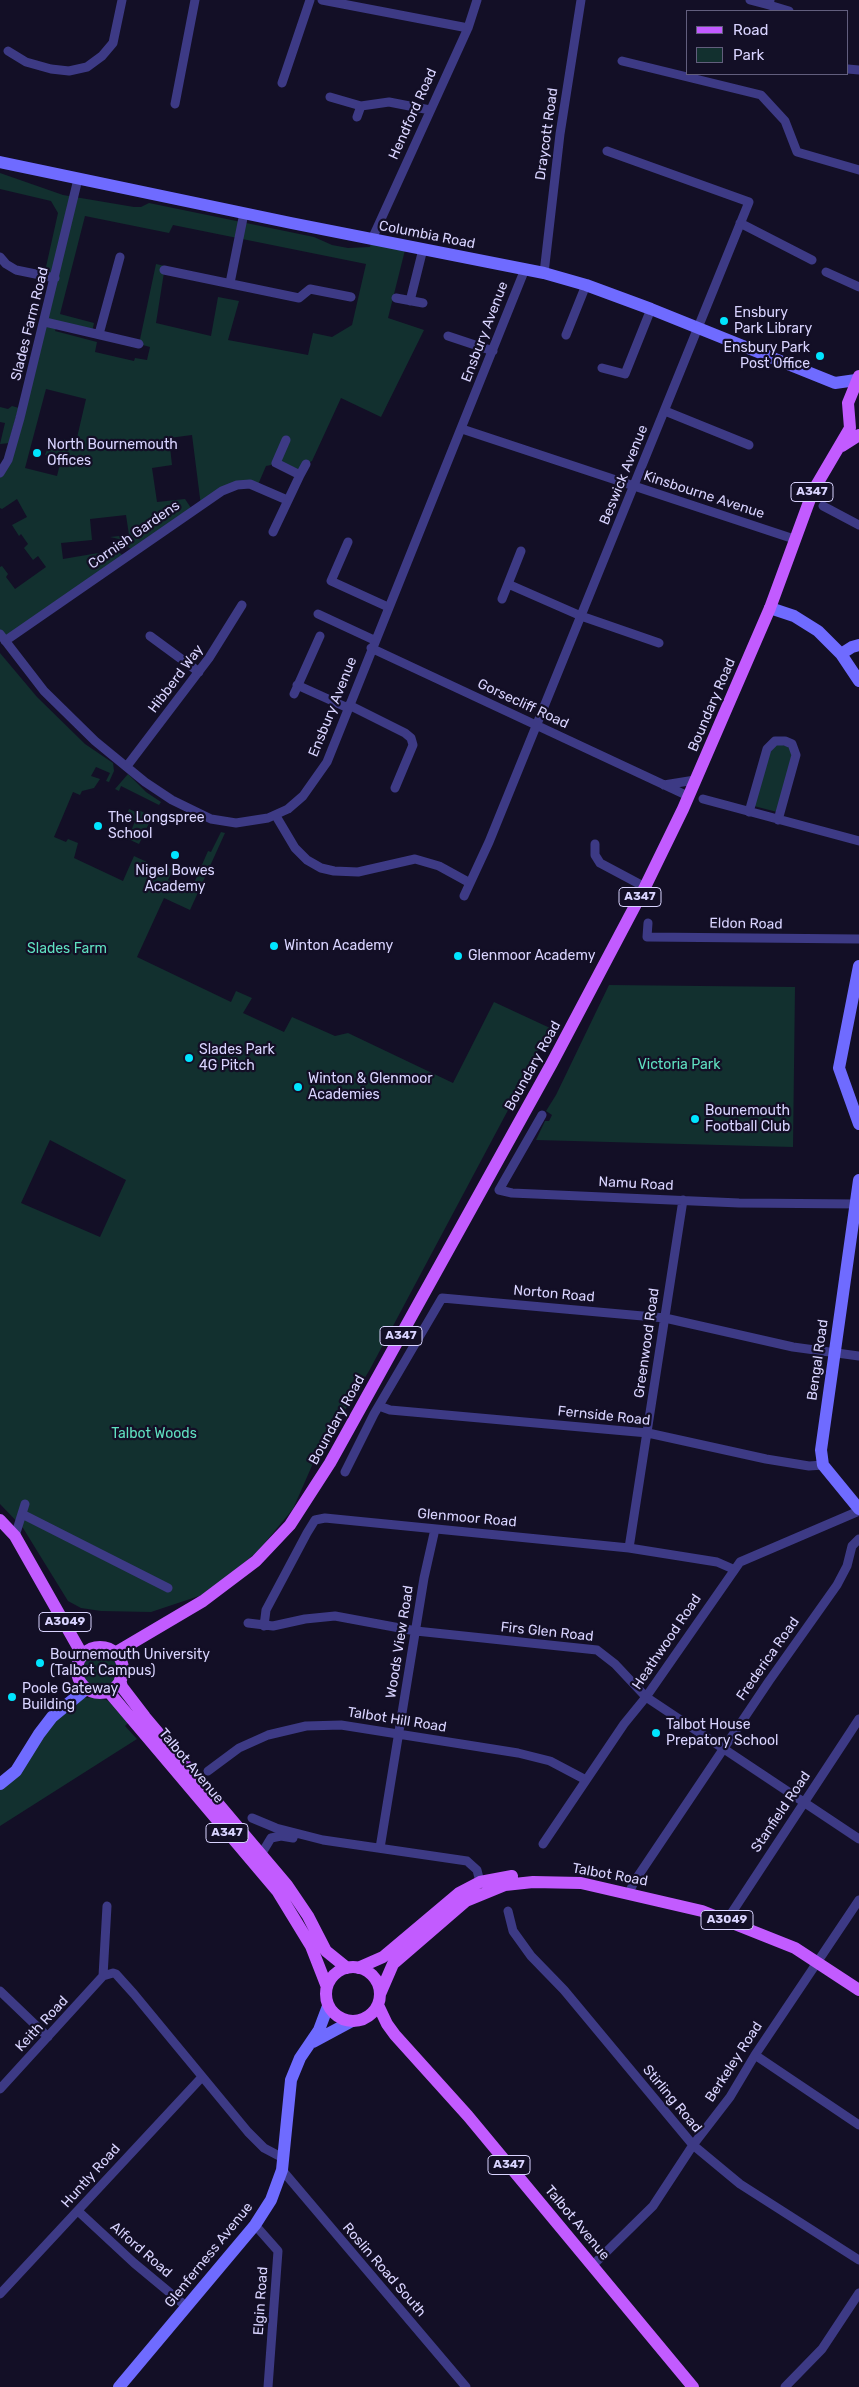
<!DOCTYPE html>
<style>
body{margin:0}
#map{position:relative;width:859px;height:2387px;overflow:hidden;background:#130f26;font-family:Rubik,sans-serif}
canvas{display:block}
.legend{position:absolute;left:686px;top:10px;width:162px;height:65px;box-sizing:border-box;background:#130f26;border:1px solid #625e7d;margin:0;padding:6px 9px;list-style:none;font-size:15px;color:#d9d4ff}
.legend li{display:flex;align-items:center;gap:10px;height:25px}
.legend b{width:25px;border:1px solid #625e7d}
</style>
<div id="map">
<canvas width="859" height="2387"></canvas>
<ul class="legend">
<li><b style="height:6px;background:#c25bff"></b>Road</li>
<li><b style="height:14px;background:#12302f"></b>Park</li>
</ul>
</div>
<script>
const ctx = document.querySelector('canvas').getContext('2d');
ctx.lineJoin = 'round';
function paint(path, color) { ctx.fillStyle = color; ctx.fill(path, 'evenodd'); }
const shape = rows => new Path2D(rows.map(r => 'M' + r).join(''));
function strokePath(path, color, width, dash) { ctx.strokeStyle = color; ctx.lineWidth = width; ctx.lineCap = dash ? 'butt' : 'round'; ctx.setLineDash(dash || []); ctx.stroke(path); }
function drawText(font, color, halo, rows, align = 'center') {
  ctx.font = font + ' Rubik,sans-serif'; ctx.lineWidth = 4.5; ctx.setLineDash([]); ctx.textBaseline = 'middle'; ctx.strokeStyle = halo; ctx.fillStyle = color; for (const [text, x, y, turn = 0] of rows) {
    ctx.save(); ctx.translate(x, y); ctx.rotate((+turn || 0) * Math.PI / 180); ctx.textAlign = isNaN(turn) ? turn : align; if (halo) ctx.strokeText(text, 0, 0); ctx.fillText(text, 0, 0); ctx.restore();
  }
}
paint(shape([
 [0,173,63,195,134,207,141,207,149,203,314,237,332,245,348,248,370,247,372,239,406,246,388,318,424,330,381,417,341,398,312,461,306,464,300,475,276,464,266,466,257,487,237,485,201,506,192,435,169,438,172,465,152,468,157,502,185,499,193,511,134,552,119,539,110,537,129,535,126,515,90,519,92,540,61,543,63,559,116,550,126,558,5,641,0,634,0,567,2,566,8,574,6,577,15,589,46,567,38,556,33,560,24,548,28,544,21,534,19,536,12,525,27,517,17,499,2,509,0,508,0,473,55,279,44,276,58,213,51,201,0,189],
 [85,216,169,233,173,225,366,264,352,325,332,337,313,333,308,355,228,340,239,301,218,297,211,336,156,323,165,266,156,264,139,344,150,347,147,360,135,358,134,361,95,352,97,342,55,331,57,325,92,332,94,323,60,314],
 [46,389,86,399,76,442,64,439,61,450,48,447,45,455,61,460,57,476,25,468],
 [12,406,19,408,10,443,0,444,5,423,0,422,0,407,8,409],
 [0,653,37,697,85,744,113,763,114,771,109,782,106,781,110,773,96,767,91,776,100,779,94,788,82,791,80,795,73,792,54,837,66,842,68,839,78,843,74,858,123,881,134,856,149,863,148,866,165,876,169,868,173,870,168,880,191,890,208,851,211,852,221,832,225,833,190,910,164,898,137,957,231,1002,236,991,252,998,243,1013,284,1032,292,1017,335,1036,348,1033,453,1083,494,1002,550,1028,507,1112,369,1371,314,1461,293,1509,258,1551,233,1572,202,1595,151,1612,101,1611,81,1608,68,1601,23,1528,0,1504],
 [50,1140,126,1180,100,1237,21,1203],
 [777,744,788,746,793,755,777,812,754,806,770,752],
 [128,774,146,792,161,802,159,805,121,786,119,791,115,789],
 [129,809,138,813,139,810,152,817,139,844,128,839,135,821,126,817],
 [609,985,795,987,793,1147,536,1140,545,1121,549,1121,552,1115,546,1111,556,1095],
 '77 1670a23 23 0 1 1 46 0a23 23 0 1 1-46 0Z',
 [94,1697,110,1701,129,1722,125,1726,137,1739,0,1826,0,1784,39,1734,84,1698]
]), '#12302f');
strokePath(shape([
 [322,0,468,28],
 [750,0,769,5,770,0],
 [769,5,789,11],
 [8,51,26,62,51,69,69,71,87,67,102,56,113,43,122,0],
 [622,61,761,95,785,121,797,152,859,170],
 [848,69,859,70],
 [282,83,310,0],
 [330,97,361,106,389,102,430,110],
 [175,104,195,0],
 [357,117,361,106],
 [740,223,812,260],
 [372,239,468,28,477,0],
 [0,257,6,264,16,270,55,278],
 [164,270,299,298,310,289,351,297],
 [826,272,859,287],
 [544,273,560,134,581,0],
 [230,283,244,213],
 [396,298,423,303],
 [410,301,423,249],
 [45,322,139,344],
 [99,334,120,257],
 [566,335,586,285],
 [448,336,493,351],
 [602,368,625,374,651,309],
 [665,411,749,445],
 [462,429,794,539],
 [0,473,8,460,20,418,78,179],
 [300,475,306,464],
 [823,506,859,525],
 [273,532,300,475,276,463,286,440],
 [348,542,331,581,388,607],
 [508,584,581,616,659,643],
 [502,599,521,551],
 [318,614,374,640],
 [0,634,44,691,95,741,145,782,172,800,211,819,236,823,268,818,288,809,303,796,327,762,525,269],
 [150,636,199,672],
 [5,641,222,491,237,485,250,484,287,500],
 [371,648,688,796],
 [297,685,348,708],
 [294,694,320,636],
 [349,705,405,733,411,738,413,745,395,788],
 [127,766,209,658,242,605],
 [664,785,695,780],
 [703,799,859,841],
 [749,812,767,749,775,741,785,741,792,744,796,755,778,820],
 [276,816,295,848,307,860,321,868,334,871,358,872,415,859,439,866,470,883],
 [595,844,595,855,600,863,645,887],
 [464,896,489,842,749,202,607,151],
 [648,923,647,937,859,939],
 [542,1115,499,1190,512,1193,739,1203,859,1204],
 [379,1406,390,1410,648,1433,766,1459,809,1466,823,1465],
 [345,1472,374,1414,442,1298,665,1318,793,1347,859,1356],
 [22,1514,168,1588],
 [15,1536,25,1504],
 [629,1548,683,1200],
 [248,1623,273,1626,305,1619,335,1616,416,1631,597,1650,615,1664,646,1697,859,1839],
 [264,1626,266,1610,307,1533,315,1520,325,1518,629,1548,717,1562,733,1569],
 [208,1771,239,1748,268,1735,306,1726,341,1725,518,1753,550,1761,586,1780],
 [252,1818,276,1828,323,1840,467,1861,477,1870,480,1882],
 [543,1844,624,1724,646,1697,740,1562,859,1511],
 [380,1848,424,1578,435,1529],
 [262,1853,271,1838,281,1836,293,1838],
 [629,1893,634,1882,769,1681,837,1585,847,1566,852,1546,859,1539],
 [508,1911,513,1931,531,1956,564,1990,693,2145,740,2184,859,2260],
 [727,1920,859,1719],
 [103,1976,107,1906],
 [0,1991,48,2037],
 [755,2055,859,2125],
 [0,2089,103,1976,113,1973,116,1974,134,1994,248,2132,264,2148,283,2158],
 [282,2170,466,2387],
 [78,2211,134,2263,187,2307],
 [255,2225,278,2251,268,2387],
 [593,2265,653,2206,693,2145,730,2097,755,2055,859,1900],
 [0,2294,202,2077],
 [785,2387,822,2349,859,2293]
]), '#3d3a85', 9);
strokePath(shape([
 [0,162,291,223,544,273,586,285,651,309,835,383,856,380],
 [770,608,794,616,818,631,841,654,859,681],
 [841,654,852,647,859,645],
 [859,966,839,1068,859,1124],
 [859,1180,821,1450,823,1465,859,1509],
 [0,1784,16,1771,39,1734,52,1717,86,1689],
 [313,2042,352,2021],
 [119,2387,255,2225,271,2200,282,2170,291,2080,300,2058,319,2030,328,2006]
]), '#6f6bff', 12);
strokePath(shape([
 [842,446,859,435],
 [0,1520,15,1536,83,1656],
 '77 1670a23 23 0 1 1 46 0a23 23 0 1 1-46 0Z',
 [115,1653,203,1601,256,1561,290,1525,330,1463,552,1063,645,887,683,809,770,608,813,491,850,428,848,403,859,376],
 [120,1680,122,1687,145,1717,287,1885,308,1916,326,1951,347,1968],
 [108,1691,278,1892,311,1946,327,1987],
 '326 1994a27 27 0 1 1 54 0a27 27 0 1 1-54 0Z',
 [358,1968,383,1957,459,1893,480,1882,512,1876],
 [380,1994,393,1964,466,1901,505,1885,533,1882,581,1883,702,1911,795,1948,859,1990],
 [378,2005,387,2024,395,2035,468,2116,693,2387]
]), '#c25bff', 12);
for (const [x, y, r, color] of [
 [724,321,5,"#00e5ff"],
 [820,356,5,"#00e5ff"],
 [37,453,5,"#00e5ff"],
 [98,826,5,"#00e5ff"],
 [175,855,5,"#00e5ff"],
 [274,946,5,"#00e5ff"],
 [458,956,5,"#00e5ff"],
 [189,1058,5,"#00e5ff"],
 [298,1087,5,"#00e5ff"],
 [695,1119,5,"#00e5ff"],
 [40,1663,5,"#00e5ff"],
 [12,1697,5,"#00e5ff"],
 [656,1733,5,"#00e5ff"]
]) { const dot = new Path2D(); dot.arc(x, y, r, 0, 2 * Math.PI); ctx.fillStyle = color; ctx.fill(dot); strokePath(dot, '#130f26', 2); }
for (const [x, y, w] of [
 [812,492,42],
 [640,897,42],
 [401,1336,42],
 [65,1622,52],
 [227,1833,42],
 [727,1920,52],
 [509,2165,42]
]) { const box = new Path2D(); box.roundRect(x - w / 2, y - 9.5, w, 19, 4); ctx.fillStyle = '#130f26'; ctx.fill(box); strokePath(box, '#d9d4ff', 1); }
drawText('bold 12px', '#d9d4ff', null, [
 ["A347",812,492],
 ["A347",640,897],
 ["A347",401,1336],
 ["A3049",65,1622],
 ["A347",227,1833],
 ["A3049",727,1920],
 ["A347",509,2165]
]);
drawText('14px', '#d9d4ff', '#130f26', [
 ["Hendford Road",413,114,-66],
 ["Draycott Road",547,134,-82],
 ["Columbia Road",427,235,11],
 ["Slades Farm Road",30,324,-76],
 ["Ensbury Avenue",485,332,-69],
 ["Beswick Avenue",624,475,-68],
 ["Kinsbourne Avenue",704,495,18],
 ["Cornish Gardens",134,535,-35],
 ["Hibberd Way",176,679,-53],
 ["Gorsecliff Road",523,704,25],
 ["Boundary Road",712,705,-67],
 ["Ensbury Avenue",333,707,-68],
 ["Eldon Road",746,924,1],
 ["Boundary Road",533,1066,-61],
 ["Namu Road",636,1184,3],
 ["Norton Road",554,1294,5],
 ["Greenwood Road",647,1343,-82],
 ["Bengal Road",818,1360,-82],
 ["Fernside Road",604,1416,6],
 ["Boundary Road",337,1420,-61],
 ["Glenmoor Road",467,1518,5],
 ["Firs Glen Road",547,1632,6],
 ["Woods View Road",400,1642,-81],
 ["Heathwood Road",667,1642,-56],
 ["Frederica Road",768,1659,-55],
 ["Talbot Hill Road",397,1720,9],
 ["Talbot Avenue",191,1766,50],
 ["Stanfield Road",781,1812,-56],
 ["Talbot Road",610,1875,10],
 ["Keith Road",42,2024,-47],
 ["Berkeley Road",734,2062,-57],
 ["Stirling Road",672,2099,50],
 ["Huntly Road",91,2176,-48],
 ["Talbot Avenue",577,2223,50],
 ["Alford Road",141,2250,41],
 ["Glenferness Avenue",209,2255,-51],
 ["Roslin Road South",384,2270,49],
 ["Elgin Road",261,2301,-86]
]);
drawText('14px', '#d9d4ff', '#130f26', [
 ["Ensbury",734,313],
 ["Park Library",734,329],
 ["Ensbury Park",810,348,"right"],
 ["Post Office",810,364,"right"],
 ["North Bournemouth",47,445],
 ["Offices",47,461],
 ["The Longspree",108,818],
 ["School",108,834],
 ["Nigel Bowes",175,871,"center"],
 ["Academy",175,887,"center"],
 ["Winton Academy",284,946],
 ["Glenmoor Academy",468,956],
 ["Slades Park",199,1050],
 ["4G Pitch",199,1066],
 ["Winton & Glenmoor",308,1079],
 ["Academies",308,1095],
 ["Bounemouth",705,1111],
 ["Football Club",705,1127],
 ["Bournemouth University",50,1655],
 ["(Talbot Campus)",50,1671],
 ["Poole Gateway",22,1689],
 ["Building",22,1705],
 ["Talbot House",666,1725],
 ["Prepatory School",666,1741]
], 'left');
drawText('14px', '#5fe0c0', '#130f26', [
 ["Slades Farm",67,949],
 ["Victoria Park",679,1065],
 ["Talbot Woods",154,1434]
]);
</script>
